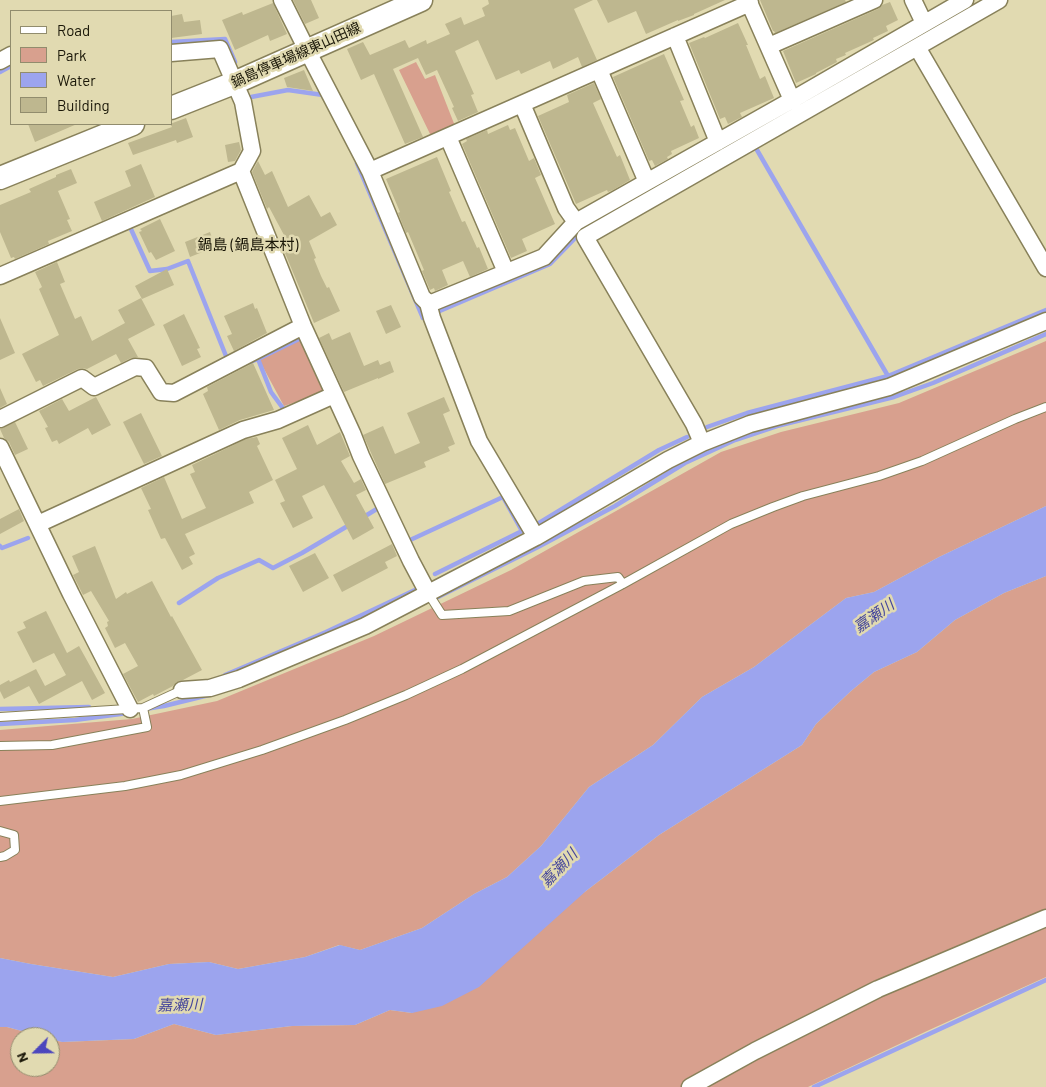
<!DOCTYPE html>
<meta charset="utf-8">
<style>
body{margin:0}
#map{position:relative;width:1046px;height:1087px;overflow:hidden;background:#e1dab1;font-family:Barlow,sans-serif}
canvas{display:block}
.legend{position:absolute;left:10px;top:10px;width:162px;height:115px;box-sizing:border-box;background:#e1dab1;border:1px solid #918c6d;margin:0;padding:6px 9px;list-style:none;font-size:15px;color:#191607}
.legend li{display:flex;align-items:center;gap:10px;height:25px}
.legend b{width:25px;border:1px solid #918c6d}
.north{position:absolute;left:10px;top:1027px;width:50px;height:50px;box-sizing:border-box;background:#e1dab1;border:1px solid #918c6d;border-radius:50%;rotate:247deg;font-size:14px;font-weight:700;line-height:20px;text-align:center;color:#191607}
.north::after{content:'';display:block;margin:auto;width:18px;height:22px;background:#4c46bd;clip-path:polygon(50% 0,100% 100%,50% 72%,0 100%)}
</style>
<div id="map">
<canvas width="1046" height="1087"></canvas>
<ul class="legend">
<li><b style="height:6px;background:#fff"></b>Road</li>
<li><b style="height:14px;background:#d8a08e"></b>Park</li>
<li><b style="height:14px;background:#9ca4ee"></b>Water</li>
<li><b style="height:14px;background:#beb78f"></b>Building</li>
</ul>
<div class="north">N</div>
</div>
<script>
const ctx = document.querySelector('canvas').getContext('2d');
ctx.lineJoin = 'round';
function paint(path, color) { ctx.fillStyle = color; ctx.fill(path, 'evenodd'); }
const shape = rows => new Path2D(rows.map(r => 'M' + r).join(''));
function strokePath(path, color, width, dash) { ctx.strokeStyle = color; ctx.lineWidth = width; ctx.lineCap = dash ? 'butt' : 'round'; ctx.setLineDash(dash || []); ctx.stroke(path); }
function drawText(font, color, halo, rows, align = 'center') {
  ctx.font = font + ' Barlow,"Noto Sans JP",sans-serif'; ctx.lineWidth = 5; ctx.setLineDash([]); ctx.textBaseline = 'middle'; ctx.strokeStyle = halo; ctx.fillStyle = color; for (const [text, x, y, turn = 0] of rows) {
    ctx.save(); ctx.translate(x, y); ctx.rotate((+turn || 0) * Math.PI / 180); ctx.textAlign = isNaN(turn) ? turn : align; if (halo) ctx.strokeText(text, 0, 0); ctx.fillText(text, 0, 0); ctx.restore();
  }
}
paint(shape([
 [416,62,425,79,435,75,455,126,431,136,399,70],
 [302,333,328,391,284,406,257,356],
 [1046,341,1046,506,939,557,874,592,846,598,754,667,702,697,653,745,589,787,541,846,507,877,474,894,422,928,360,950,339,945,305,957,238,969,209,962,169,964,113,977,31,964,0,958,0,730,132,719,217,701,374,636,511,570,721,452,781,432,899,403],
 [1046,576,1046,977,927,1031,808,1087,0,1087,0,1027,7,1027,44,1037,20,1037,20,1067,50,1067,50,1039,62,1042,134,1039,174,1024,216,1035,292,1026,355,1025,390,1010,412,1013,586,891,659,835,802,745,816,724,851,691,874,672,917,652,955,620,1004,593]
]), '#d8a08e');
paint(shape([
 [1046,506,1046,576,1004,593,955,620,917,652,874,672,851,691,816,724,802,745,659,835,586,891,479,987,442,1006,412,1013,390,1010,355,1025,292,1026,216,1035,174,1024,134,1039,62,1042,50,1039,50,1037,44,1037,7,1027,0,1027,0,958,31,964,113,977,169,964,209,962,238,969,305,957,340,945,360,950,422,928,474,894,507,877,541,846,589,787,653,745,702,697,754,667,846,598,874,592,939,557]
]), '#9ca4ee');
strokePath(shape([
 [171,42,225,39,235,62],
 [0,72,11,66],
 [251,97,288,90,323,95,324,98],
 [757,150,888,376],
 [357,163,423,318,428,316],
 [130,227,150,271,167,269,188,261,226,356],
 [435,313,550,264,581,232],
 [258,359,299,339],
 [250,362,258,359,271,392,285,411,287,410],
 [707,427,747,413,888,376,1046,310],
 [362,518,380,507,379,506],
 [539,523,659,450,687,437],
 [407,539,408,541,503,497,522,531,435,574],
 [0,546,2,548,28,538],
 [432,600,538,547,615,506,685,463,735,440,777,426,894,397,933,383,1046,334],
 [179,603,218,578,259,560,273,568,302,553,351,524],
 [225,675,326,632,415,590],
 [0,709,89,707],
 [145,709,164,706,209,695],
 [0,724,75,720,128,713],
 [814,1087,1046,980]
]), '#9ca4ee', 4.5);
paint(shape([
 [293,0,311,0,319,18,305,24],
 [488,0,593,0,574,9,597,60,582,67,578,57,553,69,550,61,521,74,519,70,496,80,478,40,455,51,474,94,471,95,478,112,458,121,452,108,454,107,437,70,426,75,418,58,393,69,423,137,405,144,374,74,361,80,347,49,363,42,370,55,405,40,409,48,426,40,427,44,450,34,445,24,461,17,464,25,485,16,482,8,489,4],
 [597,0,725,0,694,14,694,15,678,21,678,20,646,34,636,11,608,23],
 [760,0,845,0,846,2,775,33,774,31,773,31],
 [890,2,898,20,886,26,888,31,873,38,874,40,845,53,846,55,836,59,837,62,816,73,816,74,796,83,783,51,878,9,882,5],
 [273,3,287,34,270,41,268,35,235,50,222,20,242,12,243,15],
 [182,14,184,22,200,20,202,34,171,38,171,16],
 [738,23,748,45,746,45,760,79,765,76,774,98,740,113,742,117,728,124,725,117,720,119,689,43,704,37,705,38],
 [664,54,684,100,680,101,691,127,694,125,699,138,671,151,672,154,667,157,668,159,655,166,652,160,649,161,613,77],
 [304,70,313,91,287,87,284,78],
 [594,83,601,99,593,103,617,157,620,155,630,180,613,190,608,192,607,190,576,204,538,116,569,102,567,95],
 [186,118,193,137,177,143,176,140,133,155,128,143,172,127,170,124],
 [28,124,77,124,35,142],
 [508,125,510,130,515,128,529,161,534,158,541,175,535,178,555,224,522,239,527,251,511,258,462,144,467,141,466,139,487,130,488,134],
 [239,142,241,150,235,161,228,162,225,145],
 [437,157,451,191,449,192,462,222,465,221,477,248,479,247,488,269,470,277,463,261,442,270,448,285,435,291,434,288,430,290,422,271,424,270,408,232,406,233,398,213,400,212,386,179],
 [258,161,265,175,272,171,288,207,309,195,321,217,330,212,337,225,309,241,316,258,314,259,321,276,327,288,329,287,340,311,314,323,285,253,292,250,269,207,267,209,252,172],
 [141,164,155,197,102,221,94,202,131,186,125,171],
 [71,169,77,183,58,191,70,219,67,220,72,231,48,241,49,244,15,259,14,257,11,258,0,232,0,205,31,192,29,189,56,177,56,175],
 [160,219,175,251,156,260,151,252,149,253,139,232,142,231,140,229],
 [210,232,215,247,190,257,185,242],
 [57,262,65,282,60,284,75,319,81,316,92,341,125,323,118,310,141,298,155,325,128,339,138,357,131,358,121,363,116,354,87,369,82,368,78,369,43,386,40,380,36,382,22,354,59,335,39,289,42,287,35,272],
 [167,269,174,285,142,299,135,286],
 [253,303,255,309,257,308,267,333,234,351,227,336,232,334,224,316],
 [391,305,401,327,386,334,376,311],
 [184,314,200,348,197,349,201,357,182,366,163,325],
 [0,318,15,353,0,360],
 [350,332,364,366,378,360,380,365,390,361,394,372,378,379,378,378,344,392,319,338,329,333,332,340],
 [253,363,274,410,240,420,219,430,203,394,208,391,207,387],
 [0,388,7,404,0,408],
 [96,397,111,425,92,435,88,428,59,444,57,440,52,442,45,428,48,427,39,411,62,399,69,411],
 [444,397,450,411,443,414,455,444,448,447,450,451,424,462,426,467,385,484,363,435,383,426,395,454,420,443,407,413],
 [141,413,162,456,144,464,123,422],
 [15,422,28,449,15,455,9,442,4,438,0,429],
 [308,425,317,445,340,432,350,456,341,461,354,483,361,479,366,490,356,495,374,528,353,540,324,485,302,496,313,518,293,528,280,503,285,501,275,480,297,469,282,438],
 [257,437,260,444,257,446,273,480,249,492,254,503,185,534,195,554,189,557,193,564,182,570,165,538,161,539,148,510,151,509,141,488,164,477,182,519,206,508,190,474,195,472,192,465,246,439],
 [19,509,24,521,0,534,0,519],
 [392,544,397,556,385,562,388,568,342,592,333,575],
 [95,546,116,599,126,592,127,594,152,581,171,617,172,616,202,670,183,680,177,682,173,686,154,696,153,694,138,702,123,674,138,666,125,643,115,648,105,628,108,626,107,622,109,621,91,591,83,595,73,575,79,572,72,556],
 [315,553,329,578,303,592,289,566],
 [46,611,67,653,79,646,105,693,92,700,82,681,39,704,29,686,4,699,0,691,0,685,9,680,10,682,36,669,45,686,66,675,54,653,33,663,17,632,26,628,23,622]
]), '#beb78f');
const lane = shape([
 [428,593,442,615,509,611,584,581,618,577,623,584],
 [0,717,143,708,182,690],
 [0,746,52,745,147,727,143,708],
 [0,801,125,786,181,775,262,750,345,720,406,695,462,669,623,584,731,524,773,507,803,496,879,476,922,461,1015,419,1046,407],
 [0,831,14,835,15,850,5,856,0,857]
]);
const street = shape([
 [282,0,307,50,370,171,422,297,428,303,434,302,544,257,576,222,792,100,965,0],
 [748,0,792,100],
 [913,0,924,23],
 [675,36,718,142],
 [769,46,874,0],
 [917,47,1046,268],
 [171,53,220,49,243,102,252,151,241,171,303,326,352,433,361,456,411,561,428,593],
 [0,61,11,55],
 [599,70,647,182],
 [522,104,566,208,576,222],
 [448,137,506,272],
 [370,171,750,3],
 [0,276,241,171],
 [428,303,432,318,479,441,536,537],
 [0,419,82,378,94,387,135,367,146,368,161,392,174,393,303,326],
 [702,443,694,424,585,237,999,0],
 [0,447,71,594,130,709],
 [38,524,243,430,278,420,334,395],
 [182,690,210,688,239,679,365,626,536,537,668,460,702,443,750,424,889,387,1046,321],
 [690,1087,755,1051,878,989,1046,918]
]);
const secondary = shape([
 [171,108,234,83,421,0],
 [0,178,133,124]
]);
strokePath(lane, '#88815a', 10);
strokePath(street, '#88815a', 19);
strokePath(secondary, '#88815a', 25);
strokePath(lane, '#fff', 8);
strokePath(street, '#fff', 16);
strokePath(secondary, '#fff', 22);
drawText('14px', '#191607', '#e1dab1', [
 ["鍋島停車場線東山田線",296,55,-24]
]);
drawText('15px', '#191607', '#e1dab1', [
 ["鍋島 (鍋島本村)",248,245]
]);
drawText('italic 15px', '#45469c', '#e1dab1', [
 ["嘉瀬川",874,616,-35],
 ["嘉瀬川",559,868,-46],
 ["嘉瀬川",180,1005,-1]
]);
</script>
